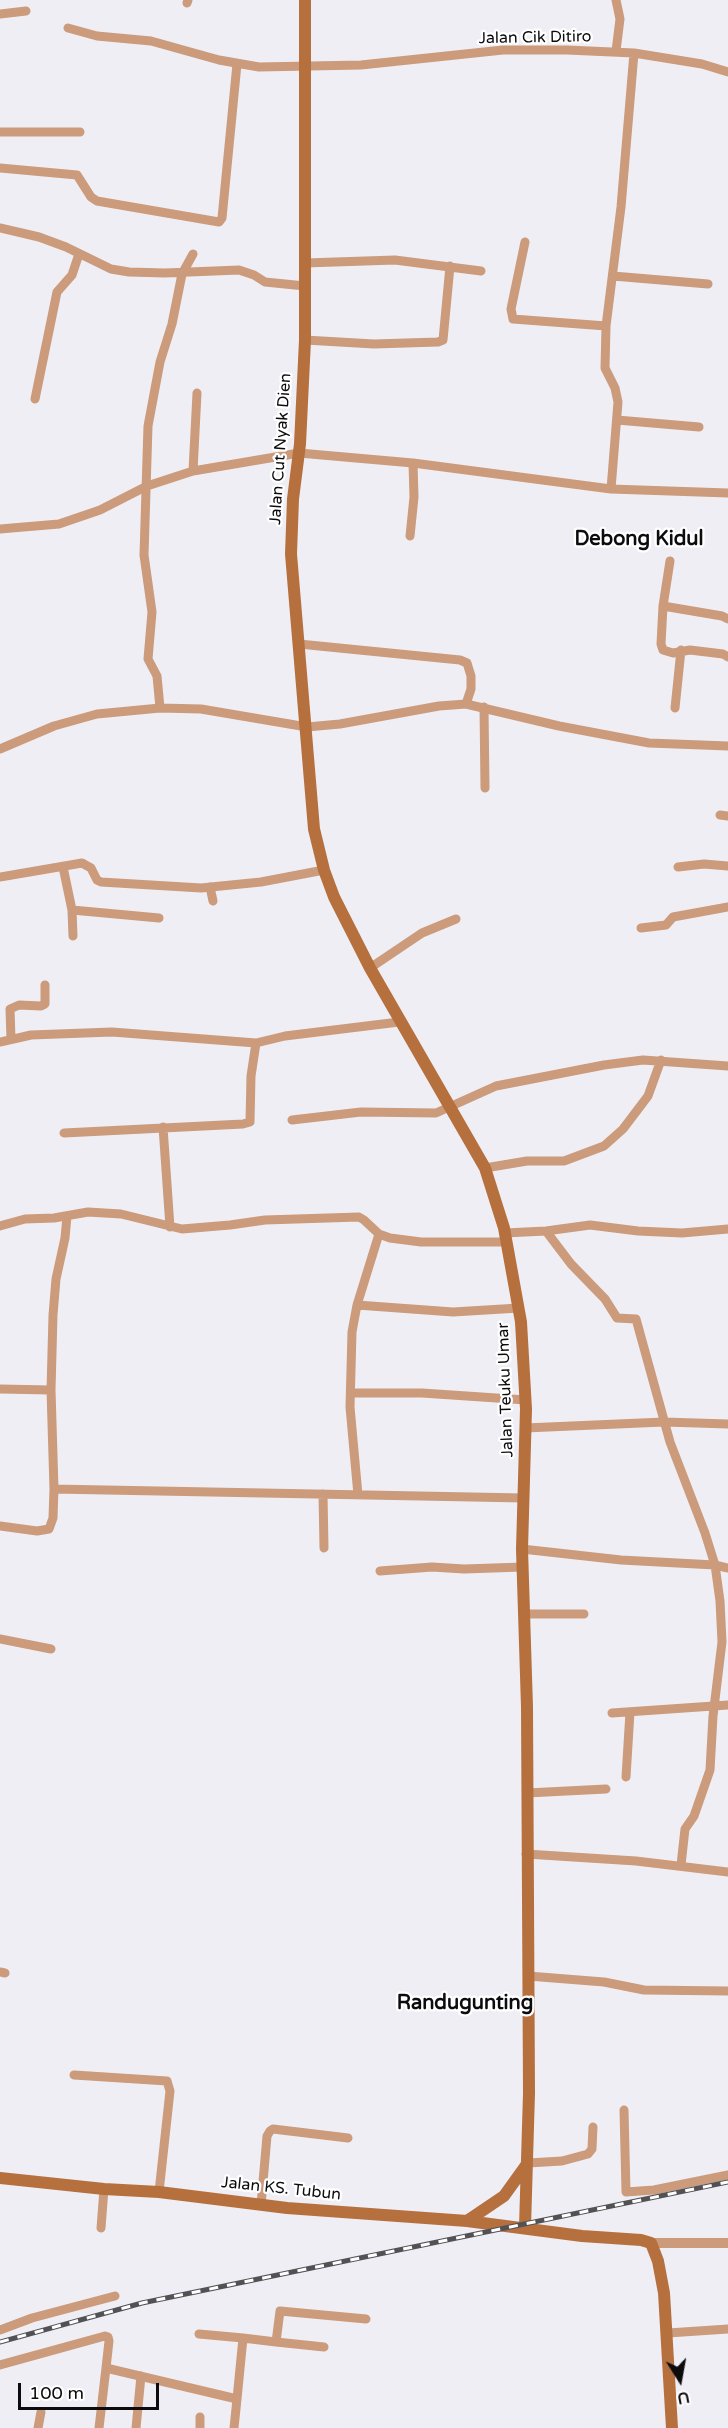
<!DOCTYPE html>
<style>
body{margin:0}
#map{position:relative;width:728px;height:2428px;overflow:hidden;background:#f0eef5;font-family:"Varela Round",sans-serif}
canvas{display:block}
.north{position:absolute;left:650px;top:2350px;width:60px;height:60px;-webkit-text-stroke:4px #fff;paint-order:stroke;rotate:169deg;font-size:16px;font-weight:700;line-height:24px;text-align:center;color:#0c0c0e}
.north::after{content:'';display:block;margin:auto;width:21px;height:27px;background:#0c0c0e;clip-path:polygon(50% 0,100% 100%,50% 72%,0 100%)}
.scale{position:absolute;left:18px;top:2383px;width:141px;height:27px;box-sizing:border-box;border:3px solid #0c0c0e;border-top:0;padding-left:8px;font-size:18px;line-height:21px;white-space:nowrap;color:#0c0c0e;-webkit-text-stroke:4px #fff;paint-order:stroke}
</style>
<div id="map">
<canvas width="728" height="2428"></canvas>
<div class="north">U</div>
<div class="scale">100 m</div>
</div>
<script>
const ctx = document.querySelector('canvas').getContext('2d');
ctx.lineJoin = 'round';
const shape = rows => new Path2D(rows.map(r => 'M' + r).join(''));
function strokePath(path, color, width, dash) { ctx.strokeStyle = color; ctx.lineWidth = width; ctx.lineCap = dash ? 'butt' : 'round'; ctx.setLineDash(dash || []); ctx.stroke(path); }
function drawText(font, color, halo, rows, align = 'center') {
  ctx.font = font + ' "Varela Round",sans-serif'; ctx.lineWidth = 4.5; ctx.setLineDash([]); ctx.textBaseline = 'middle'; ctx.strokeStyle = halo; ctx.fillStyle = color; for (const [text, x, y, turn = 0] of rows) {
    ctx.save(); ctx.translate(x, y); ctx.rotate((+turn || 0) * Math.PI / 180); ctx.textAlign = isNaN(turn) ? turn : align; if (halo) ctx.strokeText(text, 0, 0); ctx.fillText(text, 0, 0); ctx.restore();
  }
}
strokePath(shape([
 [616,0,620,19,616,51],
 [187,3,188,0],
 [0,14,26,11],
 [68,28,97,36,151,41,219,60,259,67,361,65,503,50,567,50,634,53,702,64,728,72],
 [0,132,80,132],
 [0,168,77,175,91,197,97,201,219,222,222,218,237,64],
 [0,228,39,237,66,247,111,269,129,272,165,273,239,270,254,275,265,282,305,286],
 [525,242,511,309,513,319,606,326],
 [305,263,395,260,481,271],
 [613,276,708,284],
 [305,340,374,344,438,342,443,340,450,266],
 [35,399,57,292,72,275,79,254],
 [617,420,699,427],
 [193,471,197,393],
 [611,489,618,402,615,388,605,368,606,326,621,207,634,53],
 [0,529,59,524,100,510,147,486,193,471,299,453,413,463,611,489,728,493],
 [410,536,414,497,413,463],
 [670,561,663,606,661,644,663,650,673,653,690,650,723,654,728,657],
 [663,606,722,616,728,619],
 [299,644,460,660,467,663,471,676,471,689,466,704],
 [484,707,485,788],
 [160,708,157,676,148,659,152,612,144,555,148,426,160,362,172,324,182,274,193,254],
 [675,708,681,650],
 [0,749,54,726,97,714,160,708,201,709,307,727,340,724,439,706,466,704,559,726,649,743,728,746],
 [720,815,728,816],
 [63,867,72,910,73,936],
 [678,867,704,864,728,866],
 [0,877,82,863,91,868,97,880,101,882,201,888,261,882,324,870],
 [210,887,213,901],
 [72,910,159,918],
 [641,928,666,925,673,917,728,907],
 [370,968,422,933,456,919],
 [11,1039,10,1009,19,1005,41,1006,45,1004,45,985],
 [0,1042,31,1035,112,1032,256,1043,285,1036,399,1022],
 [292,1120,361,1112,436,1113,496,1086,604,1065,643,1060,728,1066],
 [163,1127,170,1227],
 [64,1133,243,1124,250,1122,251,1076,256,1043],
 [485,1168,527,1161,564,1161,604,1146,623,1129,648,1096,661,1060],
 [67,1216,65,1238,56,1279,53,1315,51,1390,54,1489,524,1498],
 [0,1226,25,1219,54,1218,88,1212,121,1214,182,1229,230,1225,265,1220,359,1217,364,1220,379,1234,390,1238,421,1242,506,1242],
 [546,1231,571,1264,605,1299,617,1318,636,1319,670,1442,705,1533,715,1565,720,1601,722,1642,713,1716,710,1770,694,1816,685,1829,681,1865],
 [505,1233,546,1231,590,1225,638,1231,682,1233,728,1229],
 [357,1305,453,1312,519,1308],
 [0,1389,51,1390],
 [351,1393,422,1393,526,1400],
 [525,1428,664,1422,728,1424],
 [323,1494,324,1548],
 [358,1495,350,1407,352,1332,357,1305,379,1234],
 [0,1526,37,1531,49,1529,53,1518,54,1489],
 [522,1549,621,1560,715,1565,728,1568],
 [380,1571,432,1567,464,1569,523,1567],
 [525,1614,584,1614],
 [0,1639,51,1649],
 [612,1713,728,1705],
 [626,1777,630,1712],
 [527,1793,606,1789],
 [526,1854,636,1861,728,1872],
 [0,1972,5,1973],
 [528,1976,604,1982,644,1990,728,1991],
 [74,2075,167,2081,170,2091,159,2192],
 [624,2110,626,2192,654,2190,728,2175],
 [528,2163,562,2161,588,2154,592,2149,593,2127],
 [261,2205,267,2136,270,2131,273,2129,348,2138],
 [101,2228,104,2189],
 [0,2330,32,2318,115,2296],
 [668,2333,728,2329],
 [199,2334,243,2338],
 [276,2342,324,2347],
 [0,2365,105,2336,108,2337,109,2341,106,2368],
 [237,2399,243,2338,276,2342,280,2311,366,2319],
 [38,2428,41,2412],
 [99,2428,106,2368,237,2399,234,2428],
 [136,2428,141,2376],
 [200,2428,200,2417]
]), '#cb9b7b', 9);
strokePath(shape([
 [651,2243,728,2243]
]), '#cb9b7b', 10);
strokePath(shape([
 [305,0,305,340,300,444,293,499,291,554,314,829,324,870,334,897,370,968,485,1168,504,1228,521,1322,526,1409,522,1549,527,1707,529,2093,525,2227],
 [0,2178,104,2189,159,2192,287,2208,467,2221,582,2236,641,2240,651,2243,658,2261,664,2293,672,2428],
 [467,2221,504,2196,527,2164]
]), '#b6703e', 12);
const rail = shape([
 [0,2342,142,2303,728,2182]
]);
strokePath(rail, '#525255', 5);
strokePath(rail, '#fff', 3, [9]);
drawText('16px', '#0c0c0e', '#fff', [
 ["Jalan Cik Ditiro",535,38,-1],
 ["Jalan Cut Nyak Dien",281,449,-86],
 ["Jalan Teuku Umar",506,1390,-92],
 ["Jalan KS. Tubun",281,2189,6]
]);
drawText('bold 20px', '#0c0c0e', '#fff', [
 ["Debong Kidul",639,540],
 ["Randugunting",465,2004]
]);
</script>
